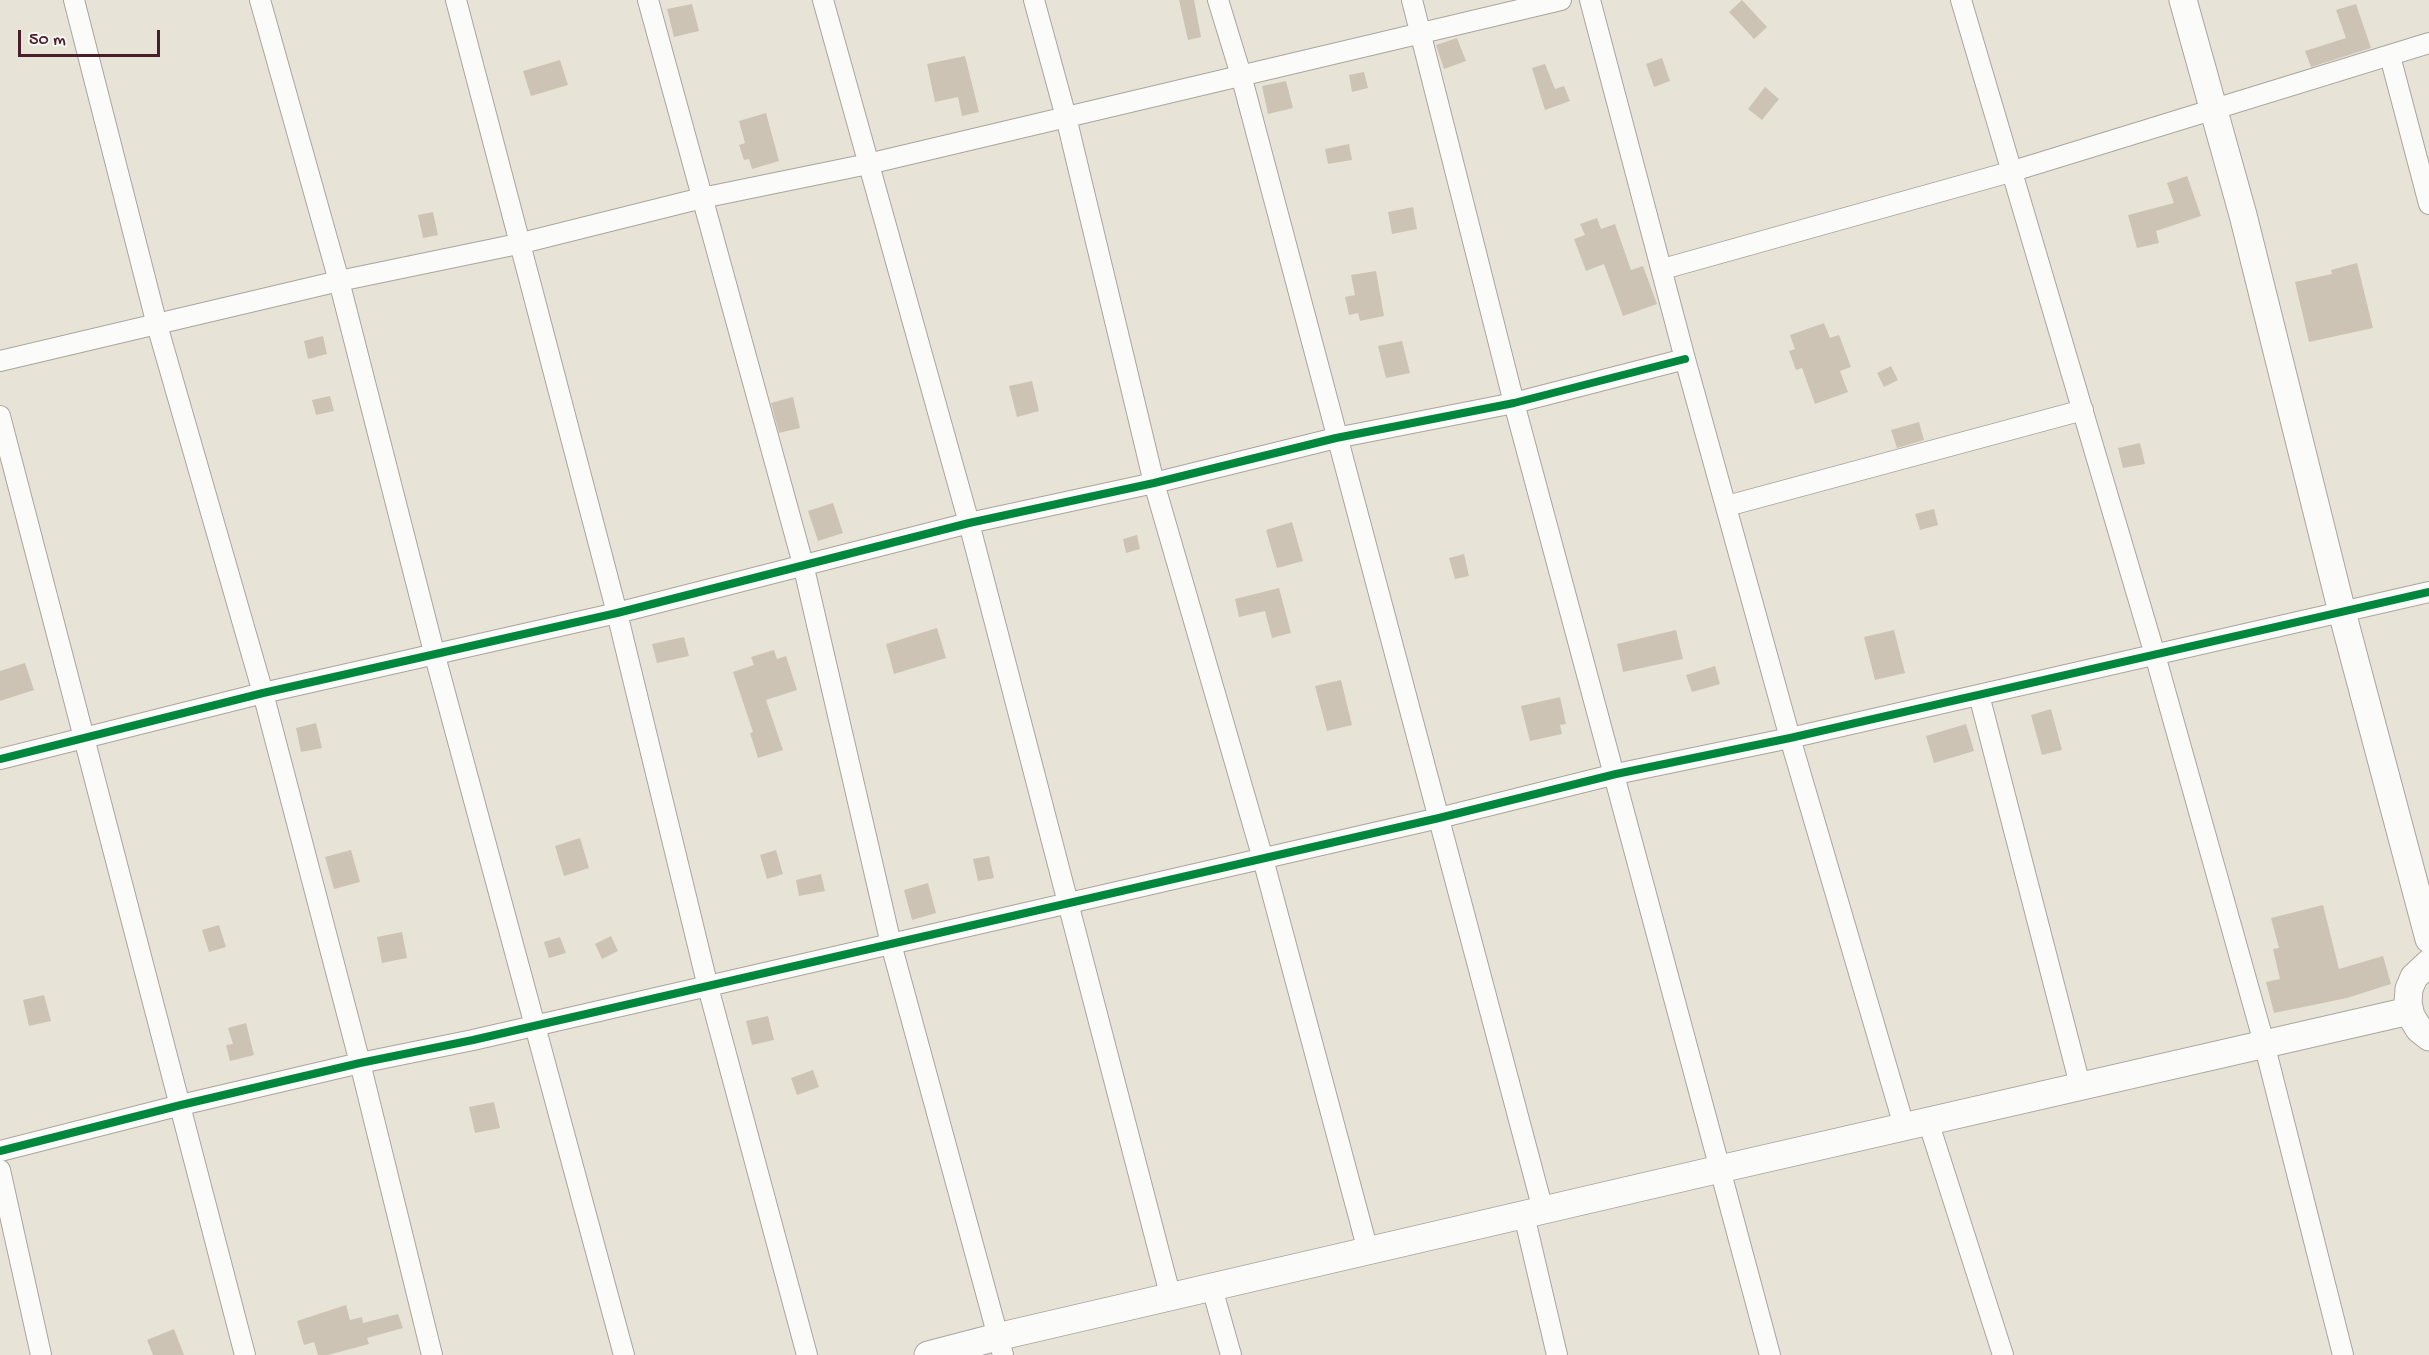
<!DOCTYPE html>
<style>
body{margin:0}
#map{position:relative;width:2429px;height:1355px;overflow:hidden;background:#e7e4d7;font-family:"Gochi Hand",sans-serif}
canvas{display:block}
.scale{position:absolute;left:18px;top:30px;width:142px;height:27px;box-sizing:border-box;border:3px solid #4a1f2b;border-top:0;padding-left:8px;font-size:18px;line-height:21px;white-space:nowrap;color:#4a1f2b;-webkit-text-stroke:4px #f6f6f2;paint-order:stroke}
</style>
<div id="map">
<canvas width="2429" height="1355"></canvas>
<div class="scale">50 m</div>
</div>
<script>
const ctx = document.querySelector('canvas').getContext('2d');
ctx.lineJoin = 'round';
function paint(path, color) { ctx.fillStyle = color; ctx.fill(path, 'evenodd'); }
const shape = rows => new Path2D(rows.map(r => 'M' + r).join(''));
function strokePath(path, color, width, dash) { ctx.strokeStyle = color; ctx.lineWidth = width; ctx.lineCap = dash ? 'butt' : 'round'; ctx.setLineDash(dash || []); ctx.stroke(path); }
paint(shape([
 [1179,0,1194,0,1201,37,1188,40],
 [1742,0,1767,27,1754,39,1729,12],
 [692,4,699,31,674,37,667,9],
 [2356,4,2371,48,2311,67,2305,51,2346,38,2336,10],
 [1457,38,1466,61,1444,69,1436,45],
 [965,56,979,112,962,116,958,97,935,102,927,64],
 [1662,58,1670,81,1654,87,1646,64],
 [560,60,568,85,531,96,523,71],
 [1545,64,1555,89,1564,86,1570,101,1545,110,1532,68],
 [1364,72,1368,88,1352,92,1349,75],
 [1286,81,1293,108,1268,114,1262,86],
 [1765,87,1779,99,1762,120,1748,109],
 [766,113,779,161,752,169,749,159,744,160,739,145,745,143,739,121],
 [1349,144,1352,160,1328,164,1325,149],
 [2187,176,2201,216,2156,231,2159,243,2137,248,2128,215,2174,203,2167,183],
 [1413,207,1417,229,1392,234,1388,212],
 [433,212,438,235,423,238,418,215],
 [1597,218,1601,229,1615,224,1631,270,1643,266,1657,304,1623,316,1604,264,1586,271,1574,239,1585,235,1580,224],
 [2357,263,2373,328,2309,342,2295,282,2332,274,2331,270],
 [1376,271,1384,316,1360,321,1358,313,1349,315,1345,297,1355,295,1351,275],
 [1824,323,1830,338,1839,335,1851,367,1840,371,1848,392,1815,404,1802,368,1796,370,1789,351,1795,349,1790,335],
 [323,336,327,354,308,359,304,341],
 [1402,341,1410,373,1386,378,1378,346],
 [1891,366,1898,380,1884,387,1877,373],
 [1032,381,1039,411,1017,417,1009,386],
 [330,396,334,411,316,415,312,400],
 [793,397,800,428,779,433,771,403],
 [1919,422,1924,440,1897,448,1891,430],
 [2140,443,2145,464,2123,468,2118,448],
 [833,503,843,533,818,541,808,511],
 [1934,509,1938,525,1920,530,1915,514],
 [1292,522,1303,561,1277,568,1266,530],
 [1137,535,1140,549,1126,553,1123,539],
 [1464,554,1469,576,1455,579,1449,558],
 [1279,588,1291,633,1272,638,1265,611,1239,617,1235,599],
 [937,628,946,658,894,674,886,644],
 [1676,630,1683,659,1623,672,1617,644],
 [1894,630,1905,673,1875,680,1864,637],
 [684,637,689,656,657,663,652,644],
 [774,650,777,659,786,656,797,690,766,700,783,750,758,758,750,733,753,732,733,672,754,665,751,657],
 [25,663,34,690,0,701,0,671],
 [1715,666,1720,684,1692,692,1686,675],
 [1341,680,1352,725,1327,731,1315,686],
 [1560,697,1566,724,1560,725,1562,734,1530,741,1521,706],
 [2051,709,2062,750,2042,755,2031,715],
 [316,723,322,748,301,752,296,728],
 [1966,724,1974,751,1934,763,1926,736],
 [580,838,589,868,564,876,555,846],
 [351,850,360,882,334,889,325,857],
 [776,850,783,874,767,879,760,855],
 [989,856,994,878,978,881,973,859],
 [821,874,825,891,799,896,796,880],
 [928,883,936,913,912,920,904,890],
 [2323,905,2339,969,2383,956,2391,984,2347,998,2274,1013,2266,982,2280,979,2273,949,2279,948,2271,918],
 [219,925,226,947,209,952,202,930],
 [402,932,407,958,382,963,377,937],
 [611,936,618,951,602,959,595,944],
 [560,937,566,953,549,958,544,942],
 [44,995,51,1021,29,1026,23,1000],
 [768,1016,774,1040,752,1045,746,1021],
 [246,1023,254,1055,230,1061,226,1045,233,1044,228,1028],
 [813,1070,819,1087,797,1095,791,1078],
 [494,1102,500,1128,475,1133,469,1107],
 [346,1305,350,1320,362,1317,363,1323,398,1314,403,1328,367,1338,369,1344,328,1355,318,1355,314,1342,304,1345,297,1321],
 [174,1329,184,1355,153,1355,147,1340]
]), '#ccc3b4');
const street = shape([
 [74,0,157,325,263,693,360,1063,432,1355],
 [260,0,339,281,435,656,624,1355],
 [456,0,617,613,708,987,807,1355],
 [648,0,803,564,891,944,1003,1355],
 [823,0,969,523,1171,1298],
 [1034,0,1066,117,1154,483,1263,859,1368,1251],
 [1218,0,1241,75,1543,1210],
 [1412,0,1514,403,1770,1355],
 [1590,0,1685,359,1790,738,1904,1126],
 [1961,0,2155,655,2264,1043,2343,1355],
 [2390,56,2429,204],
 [1663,269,2010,172,2429,43],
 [0,361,339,281,518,244,702,198,868,164,1561,0],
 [0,416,245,1355],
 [1727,506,2083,410],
 [1979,695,2080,1085],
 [0,759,263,693,617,613,969,523,1154,483,1336,438,1514,403,1685,359],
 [1928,1121,2003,1355],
 [0,1151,181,1105,360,1063,473,1040,1439,818,1616,774,1790,738,2429,592],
 [0,1170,41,1355],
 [1524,1215,1557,1355],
 [1212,1288,1231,1355]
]);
const secondary = shape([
 [2183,0,2243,215,2342,612,2429,939],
 [2429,963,2414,977,2409,989,2408,1003,2411,1016,2419,1029,2429,1037],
 [928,1355,997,1337,1720,1169,2409,1011]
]);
strokePath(street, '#aaa49e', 22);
strokePath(secondary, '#aaa49e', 29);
strokePath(street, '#fbfbf9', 20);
strokePath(secondary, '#fbfbf9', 27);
strokePath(shape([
 [0,759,263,693,617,613,969,523,1154,483,1336,438,1514,403,1685,359],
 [0,1151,181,1105,360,1063,473,1040,1439,818,1616,774,1790,738,2429,592]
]), '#00873e', 8);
</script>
